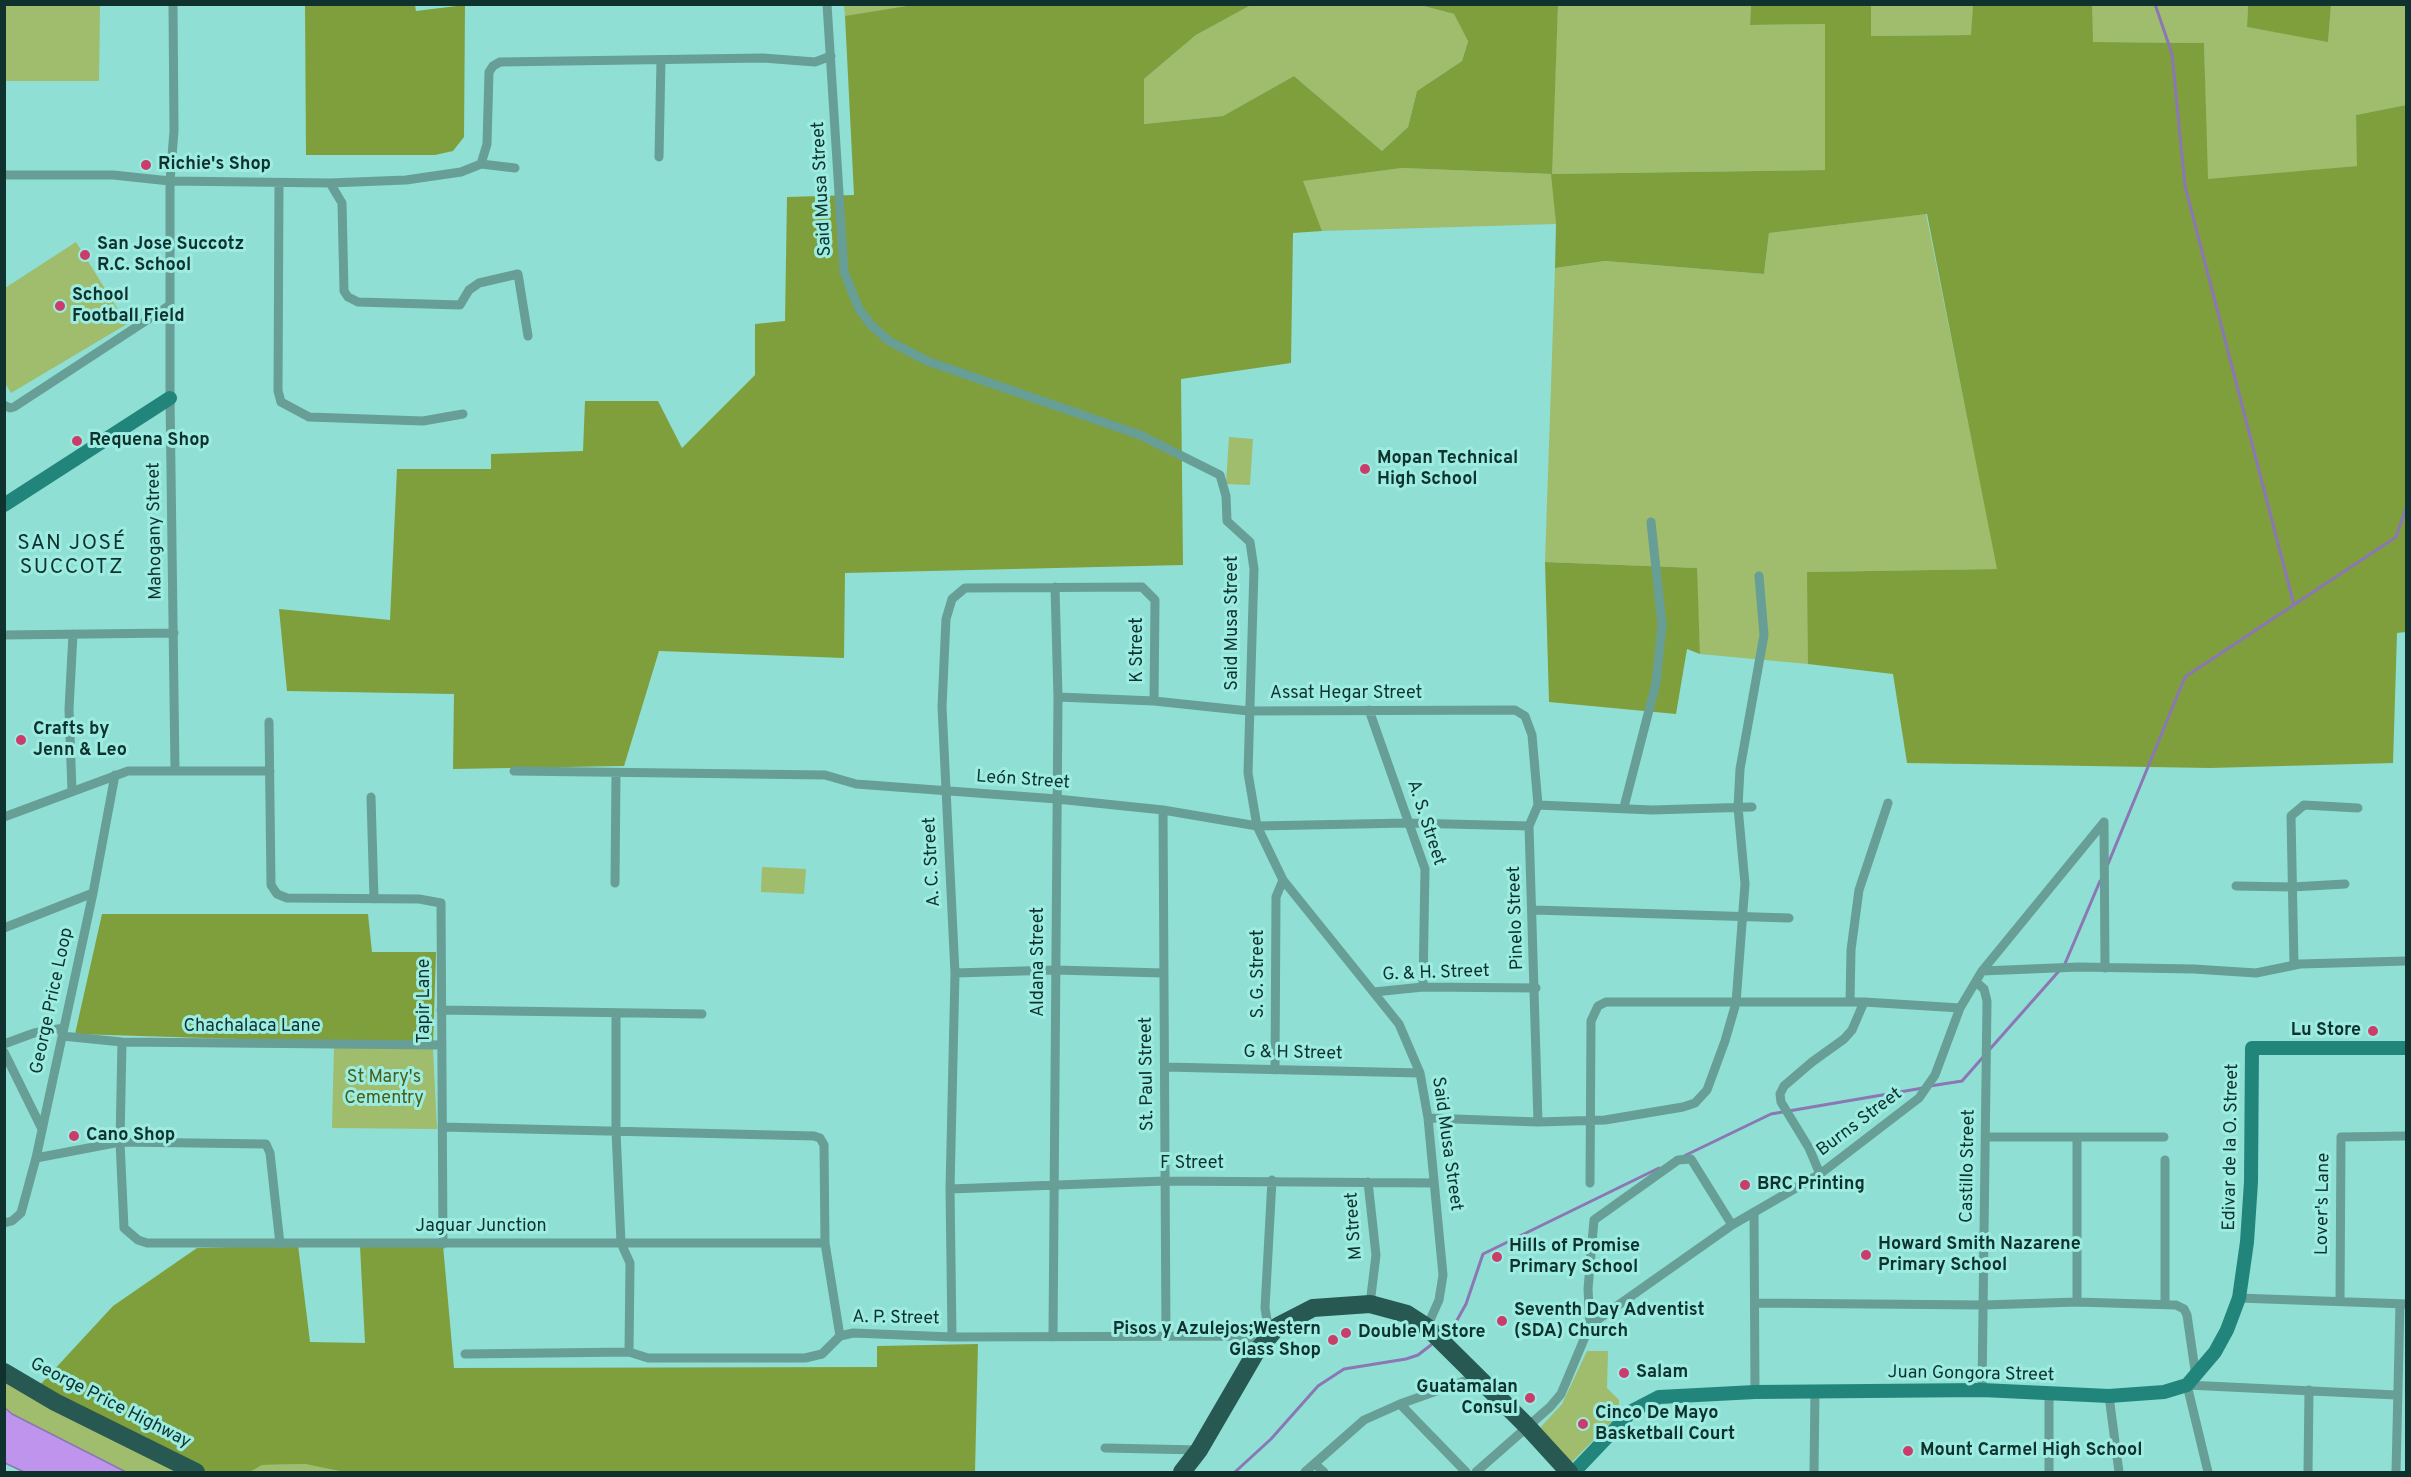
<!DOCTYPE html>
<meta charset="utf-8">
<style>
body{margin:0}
#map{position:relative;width:2411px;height:1477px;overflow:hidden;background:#8fdfd4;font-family:Overpass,sans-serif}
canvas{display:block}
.frame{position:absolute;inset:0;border:6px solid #0f322e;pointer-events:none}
</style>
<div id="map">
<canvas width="2411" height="1477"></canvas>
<div class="frame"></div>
</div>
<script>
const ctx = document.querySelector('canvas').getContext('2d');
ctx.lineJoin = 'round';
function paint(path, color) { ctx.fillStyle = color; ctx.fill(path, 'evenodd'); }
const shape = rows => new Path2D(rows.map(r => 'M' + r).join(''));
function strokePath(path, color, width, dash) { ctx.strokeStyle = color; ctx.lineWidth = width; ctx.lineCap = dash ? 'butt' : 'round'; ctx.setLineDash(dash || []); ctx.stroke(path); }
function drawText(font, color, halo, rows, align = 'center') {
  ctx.font = font + ' Overpass,sans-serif'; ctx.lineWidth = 6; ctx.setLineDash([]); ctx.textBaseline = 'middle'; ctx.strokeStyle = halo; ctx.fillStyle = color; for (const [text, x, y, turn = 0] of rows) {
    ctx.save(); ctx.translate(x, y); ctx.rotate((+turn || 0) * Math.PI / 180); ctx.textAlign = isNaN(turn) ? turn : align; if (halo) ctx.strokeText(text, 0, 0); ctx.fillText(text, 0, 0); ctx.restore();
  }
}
paint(shape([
 [5,4,100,5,99,81,5,81],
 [844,5,926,5,852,17,845,16],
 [1251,5,1420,5,1454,14,1468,40,1462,61,1417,91,1408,127,1382,151,1294,76,1223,116,1144,124,1144,79,1196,35],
 [1558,5,1751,5,1750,25,1825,24,1825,170,1552,174,1556,224,1322,231,1302,181,1402,168,1551,174],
 [1871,5,1973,5,1972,35,1870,36],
 [2092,5,2248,5,2247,27,2328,41,2331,5,2406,5,2406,105,2356,115,2358,166,2207,180,2204,43,2092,42],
 [1926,214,1998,569,1808,572,1808,664,1700,654,1696,568,1545,562,1555,268,1605,261,1764,274,1769,233],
 [76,242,127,324,11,393,5,383,5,288],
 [1229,437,1253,439,1250,485,1226,484],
 [762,867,806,869,804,894,761,892],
 [334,1047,433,1048,437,1129,332,1128],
 [1587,1351,1608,1351,1607,1388,1619,1400,1619,1414,1571,1463,1537,1431,1562,1404],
 [4,1366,200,1469,205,1472,126,1472,12,1414,5,1408],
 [305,1464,344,1472,250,1472,262,1465]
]), '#a0bc6d');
paint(shape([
 [920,4,1251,5,1196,35,1144,79,1144,124,1223,116,1294,76,1382,151,1408,127,1417,91,1462,61,1468,41,1454,14,1420,5,1558,5,1552,174,1825,170,1825,24,1750,25,1751,5,1871,5,1871,36,1971,35,1973,5,2092,5,2093,42,2204,43,2208,179,2357,166,2356,115,2406,105,2406,632,2397,633,2393,763,2210,768,1907,763,1893,674,1808,664,1807,572,1997,569,1927,214,1769,233,1764,274,1605,261,1555,268,1556,224,1551,174,1402,168,1303,181,1322,231,1293,233,1291,363,1181,379,1183,565,845,573,844,658,659,651,624,766,453,769,454,694,287,691,279,609,390,620,397,469,491,469,491,454,583,451,585,401,658,401,682,448,755,375,755,324,785,321,787,197,854,195,845,16],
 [305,5,415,5,416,11,465,5,464,137,453,151,435,155,306,155],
 [2248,5,2331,5,2328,42,2247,27],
 [1545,562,1697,568,1700,654,1687,649,1676,714,1549,702],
 [102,914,368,914,372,952,436,952,433,1045,75,1034],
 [298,1245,310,1342,365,1343,360,1246,443,1245,454,1368,877,1367,877,1346,978,1344,975,1472,344,1472,305,1464,262,1465,250,1472,205,1472,39,1386,113,1306,197,1248]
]), '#7f9f3c');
const water = shape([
 [5,1408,12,1414,126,1472,24,1472,5,1463,5,1408]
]);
paint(water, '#be94ec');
strokePath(water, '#8a77b3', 1.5);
strokePath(shape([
 [2155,4,2172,54,2185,186,2294,605],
 [2108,864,2185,677,2396,537,2406,508],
 [2064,966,2100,881],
 [1990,1049,2059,971],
 [1930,1086,1962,1081,1984,1056],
 [1684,1156,1771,1114,1923,1088],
 [1446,1333,1456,1322,1466,1304,1483,1254,1659,1168],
 [1235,1472,1271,1439,1318,1386,1344,1369,1406,1359,1418,1355,1431,1345]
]), '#8a77b3', 3);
strokePath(shape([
 [173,4,174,131,170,181,170,398,175,769],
 [827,4,844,272,859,309,870,324,889,341,927,361,1140,435,1220,475,1226,496,1227,521,1250,542,1254,569,1248,773,1257,826,1283,880,1399,1024,1420,1073,1428,1118,1443,1275,1439,1300,1427,1327],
 [659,157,661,60],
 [481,164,487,144,489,72,493,66,500,62,763,58,815,62,831,56],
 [4,175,113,175,170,181,330,183,406,180,461,172,481,164,515,168],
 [330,183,342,203,344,291,348,297,358,302,460,305,469,290,479,283,518,274,528,336],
 [279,184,278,391,281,402,309,417,423,421,463,414],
 [4,405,10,408,14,407,170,305],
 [4,635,174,633],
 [1058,697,1154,701,1249,711,1515,710,1525,716,1532,735,1538,805,1529,826,1538,1122],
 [1369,710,1425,869,1423,987],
 [269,722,271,885,277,894,287,898,419,899,441,903,443,1244],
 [514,771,825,775,856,784,1057,799,1163,810,1257,826,1408,823,1529,826],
 [72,791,69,709,73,634],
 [371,797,374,899],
 [1538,805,1652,810,1752,807],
 [1624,807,1656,683,1662,625,1651,522],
 [1163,810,1166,1336],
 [4,817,128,771,270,771],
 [2104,822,2105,968],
 [615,883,616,773],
 [2236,886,2292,887,2345,884],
 [1534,910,1789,918],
 [4,928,93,893],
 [2294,965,2291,816,2304,805,2358,808],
 [1982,971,2079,967,2194,969,2256,973,2300,964,2406,961],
 [955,973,1056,970,1163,973],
 [1976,982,1984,989,1987,1001,1982,1390],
 [1374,992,1423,987,1536,988],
 [1850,1002,1851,950,1859,890,1888,803],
 [441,1010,702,1014],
 [616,1014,616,1131,621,1243,630,1263,629,1352],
 [62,1036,122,1042,442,1045],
 [122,1042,120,1142,124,1228,138,1240,147,1243,825,1243],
 [4,1044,34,1033,64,1028],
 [4,1052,42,1129],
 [1166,1067,1420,1073],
 [1275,1070,1276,897,1283,880],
 [1428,1118,1538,1122,1605,1120,1683,1107,1695,1103,1707,1090,1725,1041,1736,1003,1745,884,1738,807,1740,769,1764,635,1759,576],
 [442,1127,814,1136,820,1138,824,1145,825,1243,840,1336],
 [1986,1137,2164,1137],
 [2077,1138,2077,1302],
 [36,1158,120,1142,266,1144,270,1153,280,1244],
 [2165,1160,2165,1304],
 [1820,1174,1809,1148,1781,1102,1780,1094,1784,1086,1812,1062,1844,1039,1852,1030,1864,1002],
 [1272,1180,1265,1308,1267,1320,1274,1330],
 [1368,1182,1376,1255,1370,1304],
 [1590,1183,1591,1021,1598,1006,1606,1002,1864,1002,1960,1008],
 [950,1189,1165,1181,1434,1183],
 [1754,1212,1755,1392],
 [4,1223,12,1221,21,1213,36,1158,93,893,115,775],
 [2239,1298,2406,1304],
 [2340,1301,2341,1137,2406,1136],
 [1756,1303,1984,1305,2077,1302,2176,1305,2184,1309,2187,1315,2196,1377],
 [1590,1325,1588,1289,1594,1220,1678,1160,1691,1159,1732,1225],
 [952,1337,950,1189,955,973,942,707,946,619,952,599,965,588,1142,587,1155,600,1154,701],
 [1053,1337,1058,697,1055,587],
 [465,1354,629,1352,648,1358,805,1358,822,1354,840,1336,853,1333,952,1337,1245,1336,1260,1347],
 [2049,1394,2049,1472],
 [2109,1396,2119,1472],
 [1400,1404,1466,1472],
 [1105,1448,1199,1450],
 [1315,1464,1324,1472],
 [1305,1472,1364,1420,1400,1404,1476,1377],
 [1476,1472,1550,1407,1561,1394,1590,1325,1732,1225,1820,1174,1919,1098,1935,1075,1960,1008,1982,971,2104,822],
 [1814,1472,1815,1391],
 [2208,1472,2187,1385,2396,1395],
 [2308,1472,2309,1390],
 [2396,1472,2400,1304]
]), '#679e96', 9);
strokePath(shape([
 [4,505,170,398],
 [1574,1472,1632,1411,1659,1397,1755,1392,1982,1390,2109,1396,2164,1392,2187,1385,2215,1352,2227,1330,2239,1298,2247,1242,2251,1182,2252,1048,2406,1048]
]), '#22857b', 14);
strokePath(shape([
 [4,1372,55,1402,196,1472],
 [1182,1472,1199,1450,1256,1352,1278,1326,1313,1308,1370,1304,1407,1314,1427,1327,1526,1425,1569,1472]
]), '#285852', 18);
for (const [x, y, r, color] of [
 [146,165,6,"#ca3d6b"],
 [85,255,6,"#ca3d6b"],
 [60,306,6,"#ca3d6b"],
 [77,441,6,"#ca3d6b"],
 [1365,469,6,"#ca3d6b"],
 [21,740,6,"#ca3d6b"],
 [2373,1031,6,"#ca3d6b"],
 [74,1136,6,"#ca3d6b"],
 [1745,1185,6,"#ca3d6b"],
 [1866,1255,6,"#ca3d6b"],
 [1497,1257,6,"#ca3d6b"],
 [1502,1321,6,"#ca3d6b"],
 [1346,1333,6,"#ca3d6b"],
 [1333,1340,6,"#ca3d6b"],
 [1624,1373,6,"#ca3d6b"],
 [1530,1398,6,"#ca3d6b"],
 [1583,1424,6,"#ca3d6b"],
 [1908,1451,6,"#ca3d6b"]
]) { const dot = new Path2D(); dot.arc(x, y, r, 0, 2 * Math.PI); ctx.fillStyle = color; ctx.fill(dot); strokePath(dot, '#9cece1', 2); }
drawText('bold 18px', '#0f322e', '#9cece1', [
 ["Richie's Shop",158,165],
 ["San Jose Succotz",97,245],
 ["R.C. School",97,266],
 ["School",72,296],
 ["Football Field",72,317],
 ["Requena Shop",89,441],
 ["Mopan Technical",1377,459],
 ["High School",1377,480],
 ["Crafts by",33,730],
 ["Jenn & Leo",33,751],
 ["Lu Store",2361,1031,"right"],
 ["Cano Shop",86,1136],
 ["BRC Printing",1757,1185],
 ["Howard Smith Nazarene",1878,1245],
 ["Primary School",1878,1266],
 ["Hills of Promise",1509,1247],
 ["Primary School",1509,1268],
 ["Seventh Day Adventist",1514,1311],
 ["(SDA) Church",1514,1332],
 ["Pisos y Azulejos;Western",1321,1330,"right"],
 ["Glass Shop",1321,1351,"right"],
 ["Double M Store",1358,1333],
 ["Salam",1636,1373],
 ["Guatamalan",1518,1388,"right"],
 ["Consul",1518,1409,"right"],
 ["Cinco De Mayo",1595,1414],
 ["Basketball Court",1595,1435],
 ["Mount Carmel High School",1920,1451]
], 'left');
drawText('18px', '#0f322e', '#9cece1', [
 ["Said Musa Street",823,189,-93],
 ["Mahogany Street",156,531,-91],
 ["Said Musa Street",1233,623,-90],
 ["K Street",1138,650,-90],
 ["Assat Hegar Street",1346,694],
 ["León Street",1023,781,4],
 ["A. S. Street",1425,823,72],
 ["A. C. Street",933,862,-93],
 ["Pinelo Street",1517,918,-92],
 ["Aldana Street",1039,962,-90],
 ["S. G. Street",1259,974,-90],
 ["G. & H. Street",1436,974,-2],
 ["George Price Loop",53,1001,-78],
 ["Tapir Lane",425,1001,-90],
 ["Chachalaca Lane",252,1027],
 ["G & H Street",1293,1054,1],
 ["St. Paul Street",1148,1074,-91],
 ["Burns Street",1860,1123,-37],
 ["Said Musa Street",1446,1144,82],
 ["Edivar de la O. Street",2232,1147,-89],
 ["F Street",1192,1164],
 ["Castillo Street",1969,1166,-89],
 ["Lover's Lane",2324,1204,-89],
 ["M Street",1355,1226,-94],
 ["Jaguar Junction",481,1227],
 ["A. P. Street",896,1319,1],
 ["Juan Gongora Street",1971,1375,1],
 ["George Price Highway",110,1404,27]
]);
drawText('18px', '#485d18', '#9cece1', [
 ["St Mary's",384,1078],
 ["Cementry",384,1099]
]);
ctx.letterSpacing = '1.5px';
drawText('21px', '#0f322e', '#9cece1', [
 ["SAN JOSÉ",72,545],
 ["SUCCOTZ",72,569]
]);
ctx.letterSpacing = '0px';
</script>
